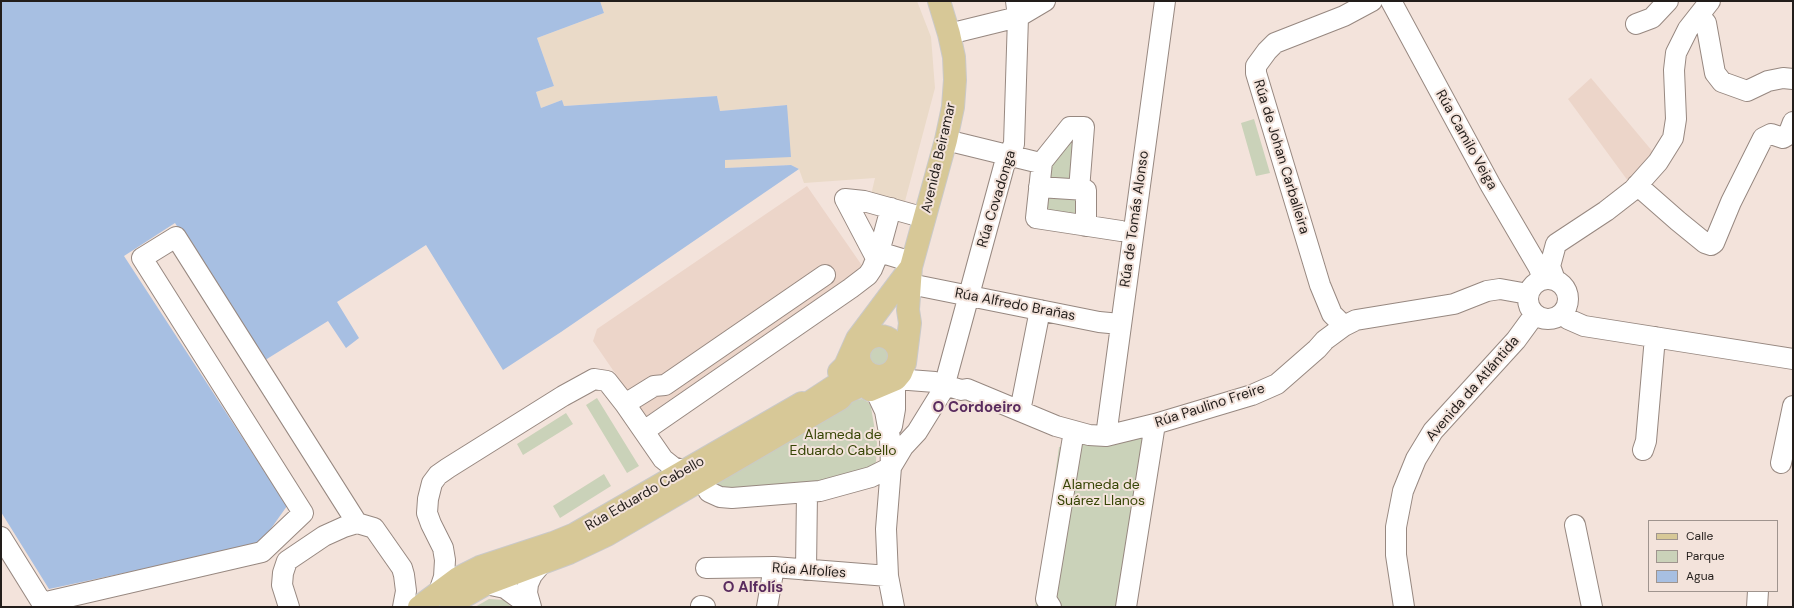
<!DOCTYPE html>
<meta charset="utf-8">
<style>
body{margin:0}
#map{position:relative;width:1794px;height:608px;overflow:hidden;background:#f3e3db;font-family:"DM Sans",sans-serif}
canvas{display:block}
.frame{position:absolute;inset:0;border:2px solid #221d1a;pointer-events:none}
.legend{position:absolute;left:1648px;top:520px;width:130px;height:72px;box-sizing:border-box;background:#f3e3db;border:1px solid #9f948e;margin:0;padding:5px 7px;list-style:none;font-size:12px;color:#221d1a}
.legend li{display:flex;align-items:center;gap:8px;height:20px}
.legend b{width:20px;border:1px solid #9f948e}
</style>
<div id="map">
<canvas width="1794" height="608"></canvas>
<div class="frame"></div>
<ul class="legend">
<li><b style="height:5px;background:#d7c897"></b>Calle</li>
<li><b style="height:11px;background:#cad2b9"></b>Parque</li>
<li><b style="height:11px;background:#a7bfe2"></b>Agua</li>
</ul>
</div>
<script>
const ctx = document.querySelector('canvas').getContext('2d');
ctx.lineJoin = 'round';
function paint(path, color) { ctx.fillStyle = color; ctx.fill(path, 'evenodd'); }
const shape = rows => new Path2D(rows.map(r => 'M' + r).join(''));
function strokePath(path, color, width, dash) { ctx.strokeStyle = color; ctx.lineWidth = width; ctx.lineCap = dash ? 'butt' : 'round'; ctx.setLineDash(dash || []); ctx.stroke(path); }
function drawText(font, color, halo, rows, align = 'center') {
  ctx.font = font + ' "DM Sans",sans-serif'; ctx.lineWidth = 4; ctx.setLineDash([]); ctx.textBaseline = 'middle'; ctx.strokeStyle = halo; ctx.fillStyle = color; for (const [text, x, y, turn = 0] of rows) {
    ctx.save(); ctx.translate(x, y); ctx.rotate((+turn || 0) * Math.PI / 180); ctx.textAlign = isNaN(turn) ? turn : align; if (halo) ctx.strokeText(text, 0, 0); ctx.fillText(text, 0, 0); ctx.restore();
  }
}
paint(shape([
 [1591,78,1653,152,1628,181,1568,99],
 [807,186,863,267,645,417,593,341,597,329]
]), '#ecd5c9');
paint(shape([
 [600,1,917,1,931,37,935,88,904,205,871,195,875,178,804,183,799,169,791,165,725,168,725,160,787,105,720,111,717,96,564,106,562,100,541,108,536,92,554,86,537,38,604,13]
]), '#eadac8');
paint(shape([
 [1254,119,1270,173,1256,176,1241,123],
 [1068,136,1077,136,1071,183,1050,181,1051,163],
 [1047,193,1078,196,1078,218,1045,213],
 '865 355a14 14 0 1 1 28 0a14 14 0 1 1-28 0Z',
 [597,398,639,466,627,473,586,405],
 [862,399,868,402,871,407,877,443,876,462,872,467,810,485,716,488,712,486,855,400],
 [566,413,573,424,523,455,517,444],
 [1160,436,1129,607,1035,607,1041,577,1059,447],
 [604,474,611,486,560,518,553,506],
 [489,599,505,600,511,607,475,607]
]), '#cad2b9');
paint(shape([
 [1,1,600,1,604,13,537,38,554,86,536,92,541,108,562,100,564,106,717,96,720,111,787,105,791,157,725,160,725,168,791,165,799,169,561,332,503,370,426,245,337,302,359,338,346,348,328,321,262,362,175,223,124,256,287,506,260,544,49,589,1,512]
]), '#a7bfe2');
const minor = shape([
 [1391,1,1491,186,1539,268,1543,279],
 [1699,15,1706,23,1715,73,1722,82,1747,91,1768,81,1783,78,1793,79],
 [1636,24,1652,18,1668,1],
 [949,34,1018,17,1045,1],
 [946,140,1040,163,1042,162,1070,127,1084,127,1079,190],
 [1042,162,1036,218,1121,231],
 [1637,185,1678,221,1705,243,1711,245,1714,243,1731,202,1763,138,1771,134,1783,138,1788,135,1793,122],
 [1039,187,1086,190,1086,226],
 [845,199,864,201,925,218],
 [845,199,876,258],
 [879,252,891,208],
 '1528 299a20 20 0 1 1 40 0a20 20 0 1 1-40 0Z',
 [1555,280,1550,266,1556,244,1606,211,1633,190,1658,162,1673,138,1676,119,1674,70,1676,53,1688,29,1710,1],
 [910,284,1099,322,1120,324],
 [1562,313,1568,319,1584,326,1793,359],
 [1344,326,1332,314,1320,285,1256,73,1256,66,1267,51,1275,43,1344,16,1372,1],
 [947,376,1004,166,1014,144,1018,17,1016,1],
 [896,379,935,382,961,390,967,389,1056,426,1089,435,1106,436,1155,424,1252,395,1277,384,1317,349,1325,340,1344,326,1356,320,1454,304,1487,291,1500,289,1528,294],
 [874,388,885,411,890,438,891,467,886,529,888,576,894,607],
 [625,404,654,386,665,385,825,275],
 [1020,411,1040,310],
 [892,426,895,409,895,368],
 [644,431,851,288,868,275,872,269,879,252,912,262],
 [1106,436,1165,1],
 [1643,450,1646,441,1655,337],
 [1781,463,1793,406],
 [702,480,709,492,720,497,732,498,820,491,871,477,891,467,903,447,917,432,946,385],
 [1575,525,1592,607],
 [1,537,42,603,43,607],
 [706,568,774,567,888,576],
 [806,570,807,492],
 [486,584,505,588,531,607],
 [439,592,444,577,445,560,443,548,431,524,427,513,428,499,432,483,438,475,448,468,563,396,594,379,607,381,625,404,663,459,673,467,685,471],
 [42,603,262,552,303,513,142,258,176,237,357,523],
 [701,606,705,607],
 [289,607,282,585,283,573,287,561,324,536,344,527,357,523,374,528,402,568,404,575,406,591,403,607],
 [531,607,527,593,528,584,532,575,542,563],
 [767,607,774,567],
 [1051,607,1046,599,1074,431],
 [1126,607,1155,424],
 [1404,607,1396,555,1396,527,1403,491,1416,459,1433,431,1516,340,1535,314],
 [1757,607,1758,591]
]);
const major = shape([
 '859 356a20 20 0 1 1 40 0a20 20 0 1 1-40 0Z',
 [839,372,845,366,857,339,911,267],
 [870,390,896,379,901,373,905,363,910,323,908,310,911,267,946,140,953,107,955,80,954,57,949,34,939,1],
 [419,607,458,578,480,567,553,543,575,534,802,403,807,404,836,385,859,360],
 [451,607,463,597,486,584,569,553,607,535,840,399,845,393,881,376]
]);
strokePath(minor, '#978880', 22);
strokePath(major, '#cac9c8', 24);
strokePath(minor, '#fff', 20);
strokePath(major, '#d7c897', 22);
drawText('14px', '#221d1a', '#f3e3db', [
 ["Rúa Camilo Veiga",1466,140,61],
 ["Rúa de Johan Carballeira",1281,157,73],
 ["Avenida Beiramar",939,158,-77],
 ["Rúa Covadonga",997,199,-73],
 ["Rúa de Tomás Alonso",1135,219,-82],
 ["Rúa Alfredo Brañas",1015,305,11],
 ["Avenida da Atlántida",1473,389,-49],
 ["Rúa Paulino Freire",1210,406,-18],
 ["Rúa Eduardo Cabello",645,494,-30],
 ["Rúa Alfolíes",809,571,4]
]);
drawText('14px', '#374505', '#f3e3db', [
 ["Alameda de",843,435],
 ["Eduardo Cabello",843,451],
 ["Alameda de",1101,485],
 ["Suárez Llanos",1101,501]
]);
drawText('bold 15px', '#5a2c5f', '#f3e3db', [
 ["O Cordoeiro",977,408],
 ["O Alfolís",753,588]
]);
</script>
